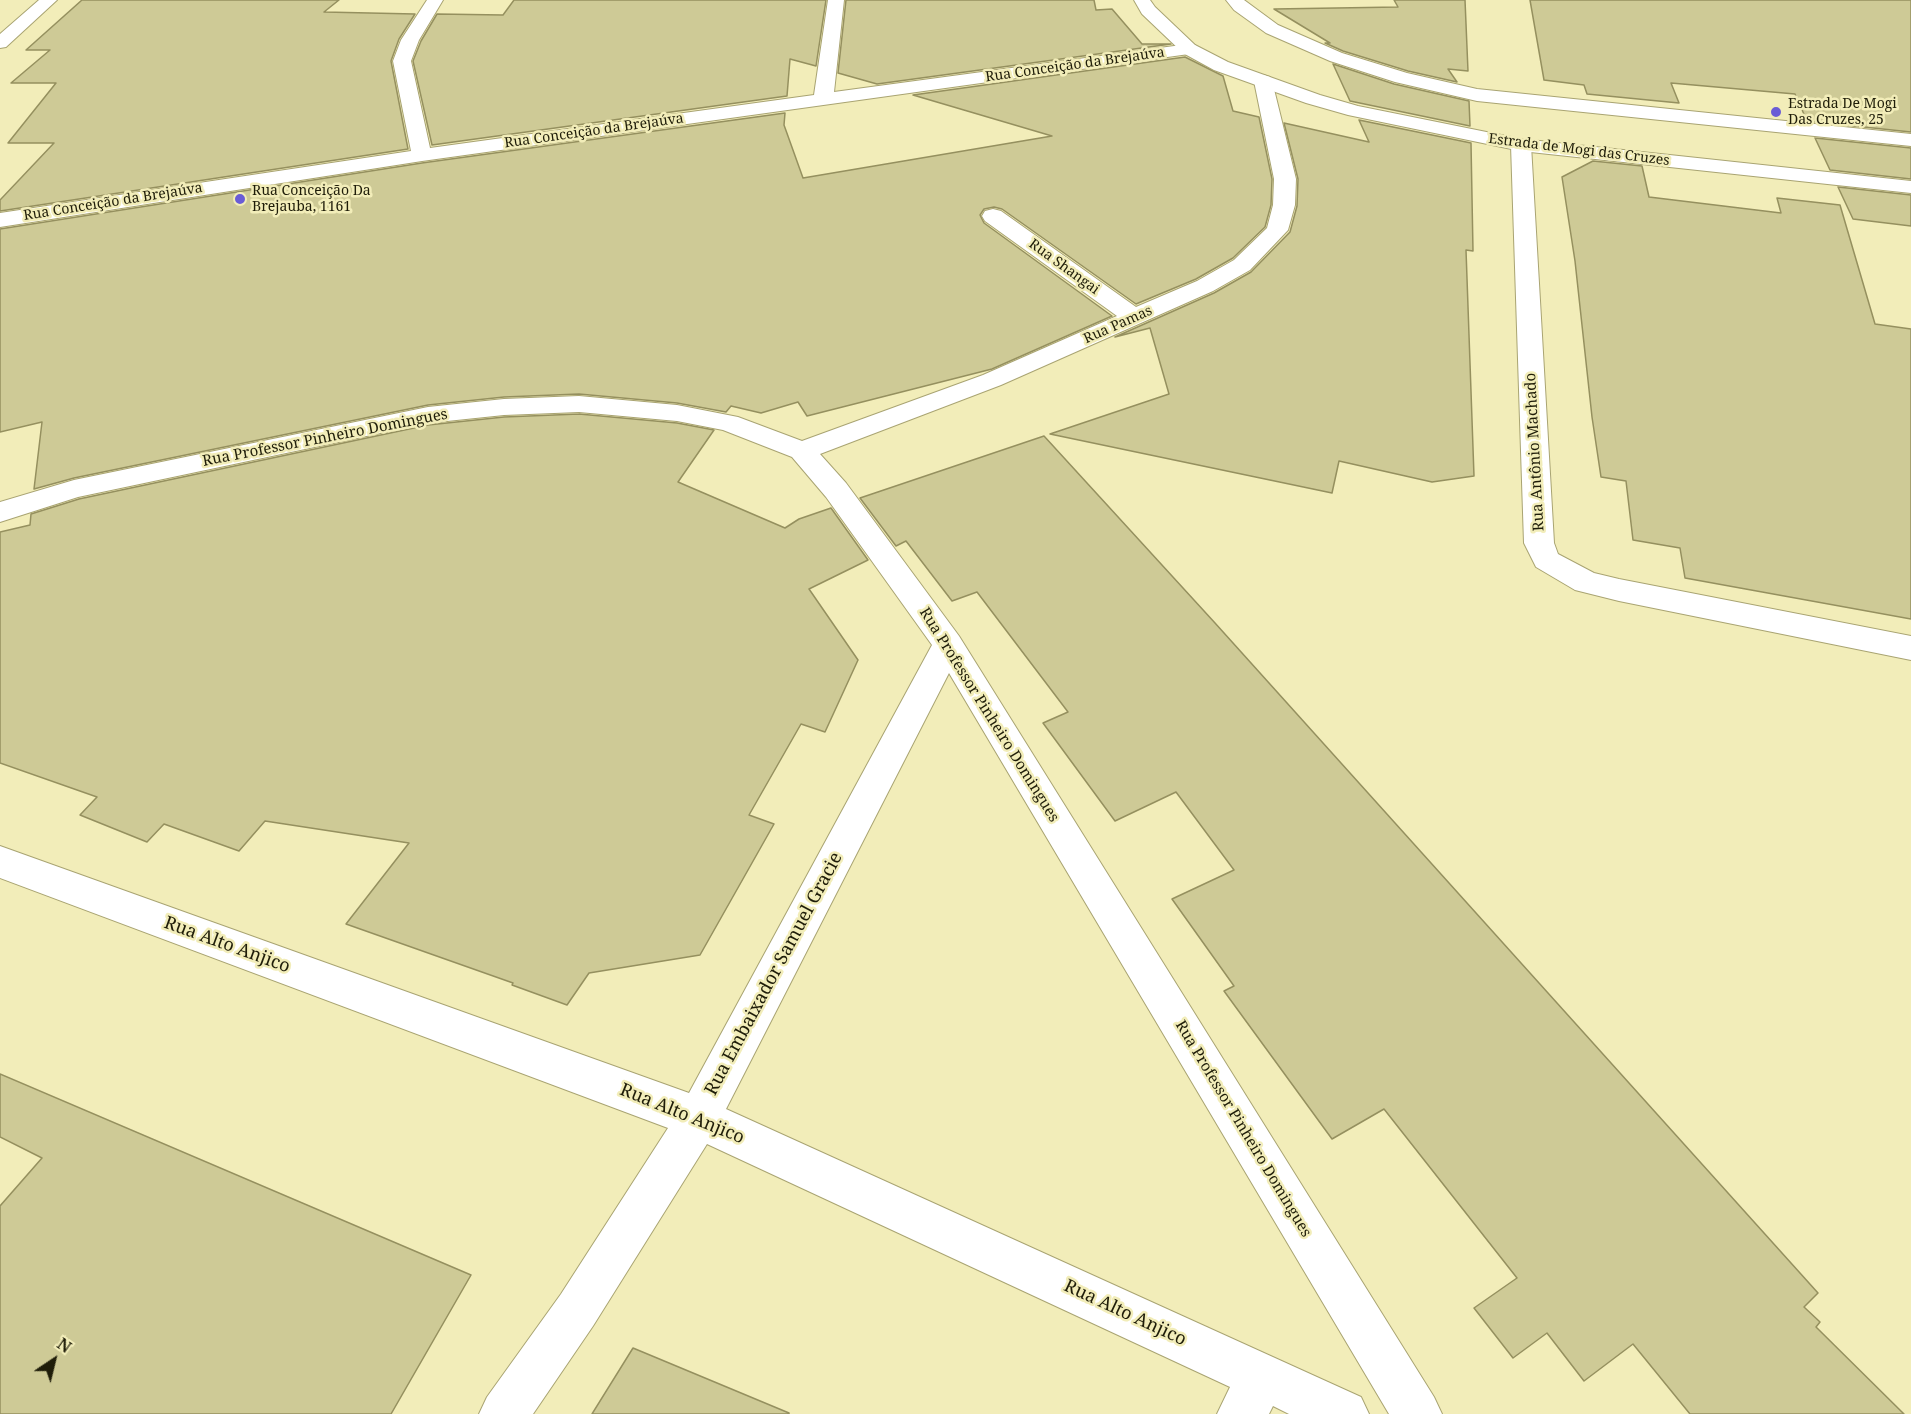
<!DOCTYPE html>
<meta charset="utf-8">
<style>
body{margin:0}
#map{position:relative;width:1911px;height:1414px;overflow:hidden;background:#f2edb9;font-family:"Noto Serif",serif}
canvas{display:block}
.north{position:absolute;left:24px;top:1330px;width:60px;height:60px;-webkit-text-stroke:4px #f2edb9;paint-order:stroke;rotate:35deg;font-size:16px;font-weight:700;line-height:24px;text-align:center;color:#1f1d09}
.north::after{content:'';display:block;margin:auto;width:21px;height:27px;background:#1f1d09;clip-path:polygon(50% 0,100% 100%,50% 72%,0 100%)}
</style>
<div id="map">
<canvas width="1911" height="1414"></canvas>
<div class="north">N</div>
</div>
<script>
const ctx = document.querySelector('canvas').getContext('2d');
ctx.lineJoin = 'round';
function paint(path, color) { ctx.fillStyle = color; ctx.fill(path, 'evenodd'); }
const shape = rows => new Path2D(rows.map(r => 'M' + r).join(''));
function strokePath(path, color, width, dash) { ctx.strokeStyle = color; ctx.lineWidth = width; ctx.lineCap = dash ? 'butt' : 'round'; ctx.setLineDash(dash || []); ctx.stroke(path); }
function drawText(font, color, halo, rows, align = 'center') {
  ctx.font = font + ' "Noto Serif",serif'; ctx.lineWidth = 5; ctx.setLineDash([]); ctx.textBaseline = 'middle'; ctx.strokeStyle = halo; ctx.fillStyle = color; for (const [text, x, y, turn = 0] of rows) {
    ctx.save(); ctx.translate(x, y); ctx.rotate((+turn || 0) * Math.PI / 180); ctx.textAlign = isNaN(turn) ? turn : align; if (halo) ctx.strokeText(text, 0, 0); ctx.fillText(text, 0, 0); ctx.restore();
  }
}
const building = shape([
 [82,0,339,0,324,12,415,14,399,39,391,61,408,149,0,211,0,200,54,143,8,143,56,83,11,83,50,50,26,50,82,0],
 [514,0,826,0,816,66,790,59,787,96,432,145,413,61,421,41,437,14,503,15,514,0],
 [846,0,1094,0,1096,10,1112,9,1142,44,1171,44,877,84,838,73,846,0],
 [1394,0,1465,0,1468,71,1448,69,1457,82,1408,71,1343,51,1325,43,1330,43,1274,9,1398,7,1394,0],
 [1530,0,1911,0,1911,132,1807,121,1795,94,1671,83,1679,103,1587,94,1584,85,1544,80,1530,0],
 [1185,57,1223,76,1233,111,1259,117,1272,179,1271,205,1265,227,1233,258,1196,279,1136,304,1002,209,994,207,984,209,980,215,984,223,1112,316,992,369,807,416,798,402,761,413,731,406,726,412,677,403,579,394,504,397,428,405,74,478,34,489,42,422,0,432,0,229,422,163,785,113,784,125,803,178,1052,136,913,95,1185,57],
 [1333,64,1394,84,1469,101,1470,126,1350,101,1333,64],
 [1359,120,1471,143,1473,251,1466,250,1474,476,1432,482,1339,461,1332,493,1050,434,1169,394,1150,328,1115,337,1214,293,1251,272,1290,232,1297,206,1298,179,1284,123,1369,142,1359,120],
 [1815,138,1911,148,1911,179,1830,170,1815,138],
 [1593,161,1642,166,1649,197,1781,213,1777,198,1840,205,1875,324,1911,329,1911,619,1685,578,1680,548,1633,540,1626,481,1601,477,1592,417,1575,261,1562,177,1593,161],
 [1838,187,1911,195,1911,226,1853,219,1838,187],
 [579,414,677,423,714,430,678,482,785,528,799,519,831,508,868,560,809,589,858,660,825,732,801,724,749,815,774,824,700,955,589,973,567,1005,512,985,513,983,346,924,409,843,265,821,239,851,164,824,147,842,80,815,97,797,0,763,0,532,30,525,31,514,79,499,428,425,504,417,579,414],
 [1044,436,1215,623,1818,1293,1804,1307,1820,1322,1816,1327,1904,1414,1690,1414,1633,1344,1584,1381,1547,1333,1513,1358,1474,1308,1517,1278,1384,1109,1332,1139,1224,991,1234,986,1172,899,1234,870,1176,792,1115,821,1043,723,1068,712,977,592,952,601,906,541,896,546,860,498,1044,436],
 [0,1074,471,1275,391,1414,0,1414,0,1206,42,1158,0,1137,0,1074],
 [633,1348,789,1413,789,1414,592,1414,633,1348]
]);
paint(building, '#ceca96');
strokePath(building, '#95905f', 1.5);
const minor = shape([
 [39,0,57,0,6,47,0,48,0,34,39,0],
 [427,0,443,0,419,40,411,61,430,148,814,95,828,0,844,0,834,92,1189,44,1195,45,1198,49,1195,53,1189,54,422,161,0,227,0,213,411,151,393,61,401,40,427,0],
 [1263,75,1270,77,1272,81,1296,179,1295,205,1288,230,1250,270,1213,291,1001,385,820,454,846,483,959,636,1434,1397,1442,1414,1389,1414,949,673,726,1109,1361,1397,1369,1414,1289,1414,1273,1406,1269,1414,1217,1414,1230,1387,707,1144,593,1326,533,1414,479,1414,487,1397,561,1294,668,1128,0,878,0,846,689,1093,932,645,826,497,792,457,723,430,677,421,579,412,504,415,428,423,78,497,0,522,0,502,74,480,428,407,504,399,579,396,677,405,738,417,802,441,983,375,1117,316,985,221,982,216,985,211,993,209,1001,211,1136,307,1197,281,1234,260,1267,228,1273,205,1274,179,1254,81,1256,77,1263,75],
 [1521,139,1528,141,1531,145,1554,543,1558,554,1594,573,1619,579,1911,636,1911,660,1619,601,1575,590,1536,567,1524,543,1511,145,1514,141,1521,139]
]);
const major = shape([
 [1134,0,1150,0,1155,7,1195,45,1228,62,1320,95,1358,106,1521,139,1911,181,1911,193,1521,151,1348,115,1306,103,1214,70,1183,53,1142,14,1134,0],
 [1226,0,1244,0,1278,25,1342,53,1407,73,1477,89,1911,134,1911,146,1477,101,1395,82,1330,61,1266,33,1234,10,1226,0]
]);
strokePath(minor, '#a9a472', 2);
strokePath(major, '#a9a472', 2);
paint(minor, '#fff');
paint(major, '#fff');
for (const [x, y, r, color] of [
 [1776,112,6,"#6a5cd6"],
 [240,199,6,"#6a5cd6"]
]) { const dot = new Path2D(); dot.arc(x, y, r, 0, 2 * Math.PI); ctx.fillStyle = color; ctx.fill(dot); strokePath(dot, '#f2edb9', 2); }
drawText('14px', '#1f1d09', '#f2edb9', [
 ["Rua Conceição da Brejaúva",1075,65,-8],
 ["Rua Conceição da Brejaúva",594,131,-8],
 ["Estrada de Mogi das Cruzes",1579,150,7],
 ["Rua Conceição da Brejaúva",113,202,-9],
 ["Rua Shangai",1064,267,36],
 ["Rua Pamas",1118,325,-24]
]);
drawText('14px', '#1f1d09', '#f2edb9', [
 ["Estrada De Mogi",1788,104],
 ["Das Cruzes, 25",1788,120],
 ["Rua Conceição Da",252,191],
 ["Brejauba, 1161",252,207]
], 'left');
drawText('15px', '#1f1d09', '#f2edb9', [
 ["Rua Professor Pinheiro Domingues",325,438,-11],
 ["Rua Antônio Machado",1535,452,-93],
 ["Rua Professor Pinheiro Domingues",989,715,58],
 ["Rua Professor Pinheiro Domingues",1243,1129,59]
]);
drawText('18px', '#1f1d09', '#f2edb9', [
 ["Rua Alto Anjico",227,945,20],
 ["Rua Embaixador Samuel Gracie",774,974,-62],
 ["Rua Alto Anjico",682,1114,22],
 ["Rua Alto Anjico",1125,1313,25]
]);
</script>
